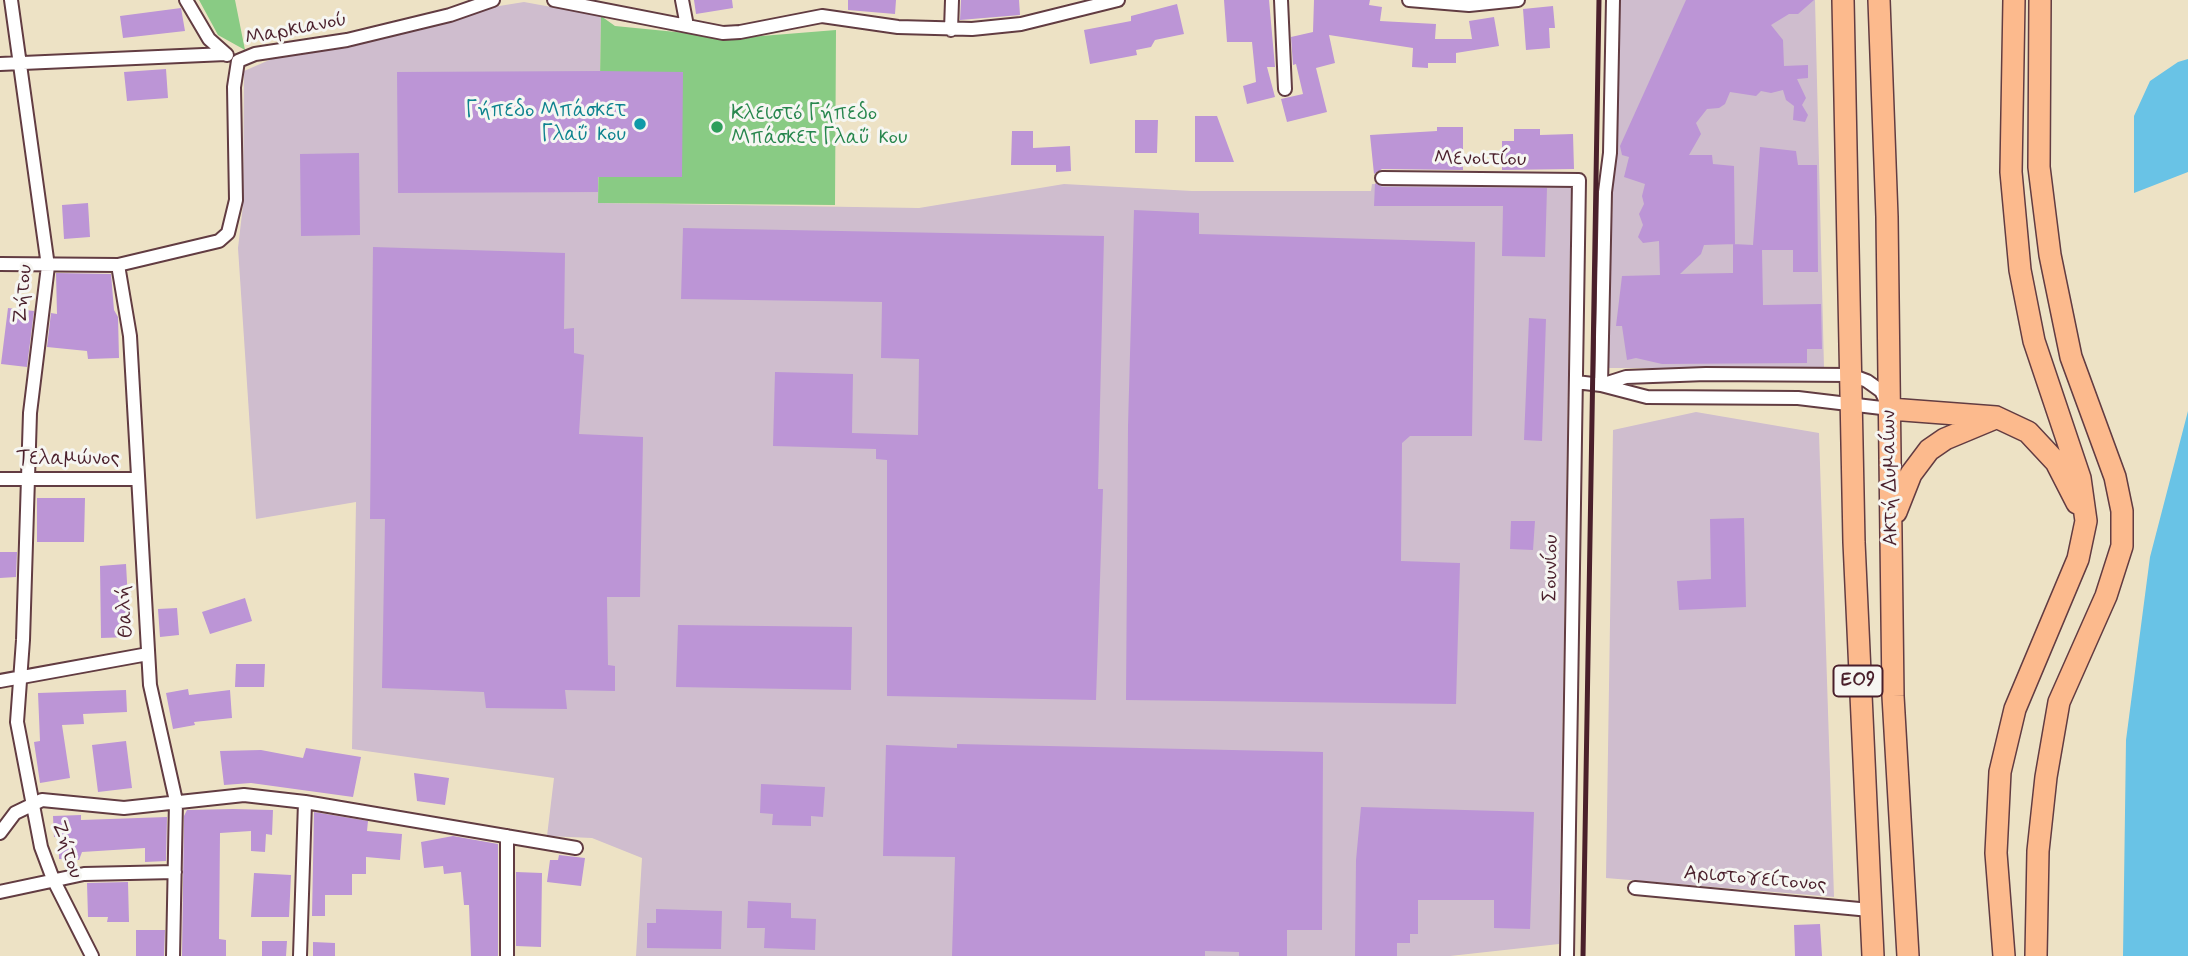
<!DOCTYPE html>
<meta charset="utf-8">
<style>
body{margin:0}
canvas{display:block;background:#ede2c5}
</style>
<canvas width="2188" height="956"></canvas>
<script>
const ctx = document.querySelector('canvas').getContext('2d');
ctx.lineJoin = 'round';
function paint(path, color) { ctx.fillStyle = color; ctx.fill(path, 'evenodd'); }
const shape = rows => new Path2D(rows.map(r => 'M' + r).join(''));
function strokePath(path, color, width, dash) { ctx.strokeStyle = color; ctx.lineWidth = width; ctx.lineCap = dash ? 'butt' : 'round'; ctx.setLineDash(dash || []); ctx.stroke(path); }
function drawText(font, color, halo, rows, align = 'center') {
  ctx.font = font + ' Mynerve,sans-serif'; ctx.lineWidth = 6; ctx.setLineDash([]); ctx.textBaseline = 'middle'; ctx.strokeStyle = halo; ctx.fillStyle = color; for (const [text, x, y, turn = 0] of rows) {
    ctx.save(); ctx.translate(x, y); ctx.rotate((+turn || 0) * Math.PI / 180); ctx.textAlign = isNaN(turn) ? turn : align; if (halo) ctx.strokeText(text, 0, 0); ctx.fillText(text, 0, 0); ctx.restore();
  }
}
paint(shape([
 [1618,0,1815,0,1824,368,1608,368],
 [524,2,601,16,598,203,919,208,1064,184,1192,191,1371,191,1372,184,1571,187,1559,944,1450,956,636,956,642,858,592,838,547,836,554,778,352,749,356,502,256,519,238,248,243,205,244,71,274,58,338,48,493,7],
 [1696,412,1819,433,1834,897,1606,878,1613,430]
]), '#cfbdce');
paint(shape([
 [199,0,235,0,245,50,218,35],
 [601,16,615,26,737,38,836,30,835,205,598,203]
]), '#89cb84');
paint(shape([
 [2188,59,2188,172,2134,193,2134,116,2150,81,2178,62],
 [2188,411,2188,956,2123,956,2126,740,2150,557]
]), '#69c3e6');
paint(shape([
 [694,0,732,0,733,8,696,14],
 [848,0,896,0,895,14,848,10],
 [961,0,1019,0,1020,15,960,20],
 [1224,0,1269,0,1275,67,1267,67,1275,97,1247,104,1243,86,1256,82,1252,42,1227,42],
 [1314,0,1370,0,1369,5,1382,7,1380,21,1436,24,1435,39,1472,39,1469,21,1494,17,1499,46,1456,53,1456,63,1428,63,1428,68,1412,67,1413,48,1329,35,1335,63,1316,68,1327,112,1287,122,1281,99,1303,94,1296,64,1293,65,1291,37,1313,32],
 [1686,0,1814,0,1798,14,1789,14,1771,25,1783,40,1784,66,1808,65,1808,78,1797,79,1806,98,1802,105,1808,115,1805,122,1793,120,1794,106,1786,100,1783,90,1771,93,1761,91,1756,96,1730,92,1725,104,1719,108,1707,109,1696,123,1701,134,1689,155,1712,155,1713,164,1734,166,1735,244,1704,245,1701,254,1680,274,1733,273,1733,244,1753,245,1760,147,1796,151,1798,165,1817,165,1818,272,1793,272,1793,250,1762,250,1763,305,1821,304,1822,349,1807,349,1807,363,1662,364,1636,358,1627,360,1622,326,1616,326,1622,276,1660,275,1659,241,1643,243,1638,237,1643,225,1639,214,1644,204,1642,196,1645,184,1624,177,1629,157,1622,155,1620,146],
 [1177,4,1184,34,1155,40,1151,47,1136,50,1137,55,1090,64,1084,30,1131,21,1131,16],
 [1553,6,1555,28,1549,28,1550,48,1526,50,1523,9],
 [181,8,185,31,123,38,120,16],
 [166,69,168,98,127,101,124,72],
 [599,71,683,72,682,177,598,177,598,192,398,193,397,72],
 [1195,116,1217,116,1234,162,1195,162],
 [1135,120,1158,120,1157,153,1135,153],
 [1437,127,1463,127,1463,170,1382,169,1374,174,1370,135,1437,131],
 [1514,129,1540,129,1540,135,1573,134,1574,169,1502,170,1502,141,1514,141],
 [1012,131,1033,131,1033,148,1070,146,1071,171,1056,172,1056,165,1011,165],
 [359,153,360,235,301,236,300,154],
 [1375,183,1382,187,1547,188,1545,257,1502,256,1503,206,1374,206],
 [88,203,90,237,64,239,62,205],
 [1134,210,1199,213,1199,234,1475,242,1472,436,1410,436,1402,443,1401,561,1460,563,1456,704,1126,700,1128,426],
 [683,228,1104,236,1098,489,1103,489,1096,700,887,696,887,460,876,459,876,449,773,446,775,372,853,374,852,433,918,435,919,359,881,358,882,302,681,299],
 [373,247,565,253,564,329,574,328,574,353,584,355,579,434,643,437,640,597,607,597,608,665,615,666,615,691,565,690,567,709,486,708,484,692,382,688,385,519,370,519],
 [56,273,111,274,114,310,118,317,119,358,88,359,87,351,47,347,51,313,57,314],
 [8,308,34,311,27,367,1,364],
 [1529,318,1546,319,1542,441,1524,440],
 [37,498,85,498,84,542,37,542],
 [1744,518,1746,607,1679,610,1677,581,1711,579,1710,519],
 [1511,521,1535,521,1533,550,1510,549],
 [0,552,17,552,16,577,0,578],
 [126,564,130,637,101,638,100,566],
 [245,598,252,621,210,634,202,612],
 [177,608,179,635,160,637,158,609],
 [678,625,852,627,851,690,676,687],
 [236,664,265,664,264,687,235,687],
 [188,689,189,695,230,690,232,718,194,722,195,725,173,729,166,693],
 [126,690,127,712,83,714,84,724,62,725,70,778,40,783,34,742,40,741,38,693],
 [126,741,132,788,98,792,92,745],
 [957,744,1323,752,1322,930,1287,930,1287,956,1239,956,1239,952,1205,951,1205,956,952,956,955,857,883,856,886,745,957,748],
 [306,748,361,757,353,797,251,783,224,785,220,751,261,750,303,758],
 [414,773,449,778,445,805,417,801],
 [761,784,825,787,823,817,811,816,811,826,772,825,773,814,760,813],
 [1361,807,1534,812,1530,929,1494,928,1494,900,1418,900,1418,934,1410,934,1410,943,1397,943,1397,956,1355,956,1356,860],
 [233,809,273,810,272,835,266,834,265,852,251,851,251,831,220,833,219,939,226,940,226,956,182,956,184,816,187,810],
 [314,812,368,821,367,831,402,834,400,860,366,857,366,874,352,874,352,895,325,895,325,916,312,916],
 [81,815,81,820,167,817,166,861,145,862,145,848,82,852,79,860,59,859,59,837,54,837,53,816],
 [453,836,498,844,498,956,471,956,469,905,464,905,461,872,444,874,443,866,424,868,421,842],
 [559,855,585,858,581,886,547,882,550,860,558,860],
 [516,872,542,873,541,947,516,946],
 [254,873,291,875,289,917,251,917],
 [128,882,129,922,107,922,108,917,88,917,87,883],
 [748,901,791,903,791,918,816,919,815,950,764,948,765,928,747,928],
 [656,909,722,911,721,949,647,948,647,923,656,923],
 [1820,924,1822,956,1795,956,1794,925],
 [136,930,165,930,164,956,136,956],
 [262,941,287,941,286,956,262,956],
 [313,942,335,943,335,956,313,956]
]), '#bc95d6');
const minor = shape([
 [11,0,48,266,30,413,23,640,17,722,41,847,53,879,92,956],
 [186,0,209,39,227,55],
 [554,0,723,33,740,32,822,16,898,27,972,29,1021,24,1118,0],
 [682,0,687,26],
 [1281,0,1285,89],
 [1409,0,1469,5,1518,0],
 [951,30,952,0],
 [0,64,226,54],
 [1382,178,1579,180,1567,956],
 [0,264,118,265,219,241,228,233,236,200,234,87,238,61,255,54,347,40,450,15,493,0],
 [118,265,130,336,150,685,176,801,173,956],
 [1576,382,1601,385,1647,397,1798,398,1890,409],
 [1601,385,1605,192,1610,153,1613,0],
 [1601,385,1626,377,1706,374,1851,375,1867,381,1881,391,1886,401],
 [0,479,137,479],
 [0,681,148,654],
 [0,833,15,813,42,800,124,808,244,795,305,802,576,848],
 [507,836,507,956],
 [1635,888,1870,910],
 [0,892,84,874,175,872],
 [300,956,305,802]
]);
const primary = shape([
 [1843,0,1854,542,1873,956],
 [1879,0,1887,217,1893,696,1908,956],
 [1890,409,1996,417,2028,432,2056,462,2077,503],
 [1896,512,1911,474,1929,450,1945,439,1993,419],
 [2004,956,1996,853,2000,772,2015,709,2078,559,2086,521,2080,478,2034,341,2020,270,2011,172,2014,0],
 [2036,956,2038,851,2046,777,2059,702,2106,596,2122,546,2122,511,2115,477,2071,357,2050,255,2039,167,2040,0]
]);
strokePath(minor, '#623c42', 16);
strokePath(primary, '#623c42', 24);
strokePath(minor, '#fff', 12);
strokePath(primary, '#fcba8d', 21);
strokePath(shape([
 [1583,956,1599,0]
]), '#4a1f2b', 5);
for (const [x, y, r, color] of [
 [640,124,7,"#0f9aa8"],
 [717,127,7,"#2e9e5b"]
]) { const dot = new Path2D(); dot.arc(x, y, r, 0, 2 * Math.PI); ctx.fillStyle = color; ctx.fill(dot); strokePath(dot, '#f6f6f2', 2.5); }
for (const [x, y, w] of [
 [1858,681,49]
]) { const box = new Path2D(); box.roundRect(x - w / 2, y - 15.5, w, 31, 5); ctx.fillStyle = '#f6f6f2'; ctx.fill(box); strokePath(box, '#4a1f2b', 2); }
drawText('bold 19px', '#4a1f2b', null, [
 ["ΕΟ9",1858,681]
]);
drawText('21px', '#4a1f2b', '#f6f6f2', [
 ["Μαρκιανού",296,30,-11],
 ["Μενοιτίου",1480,160,1],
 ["Ζήτου",24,294,-85],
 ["Τελαμώνος",68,460],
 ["Ακτή Δυμαίων",1891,478,-91],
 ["Σουνίου",1552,568,-89],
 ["Θαλή",126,612,-94],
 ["Ζήτου",66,850,71],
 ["Αριστογείτονος",1755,880,5]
]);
drawText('21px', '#0d838f', '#f6f6f2', [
 ["Γήπεδο Μπάσκετ",626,112],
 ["Γλαΰκου",626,136]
], 'right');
drawText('21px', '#27864d', '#f6f6f2', [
 ["Κλειστό Γήπεδο",731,115],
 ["Μπάσκετ Γλαΰκου",731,139]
], 'left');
</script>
